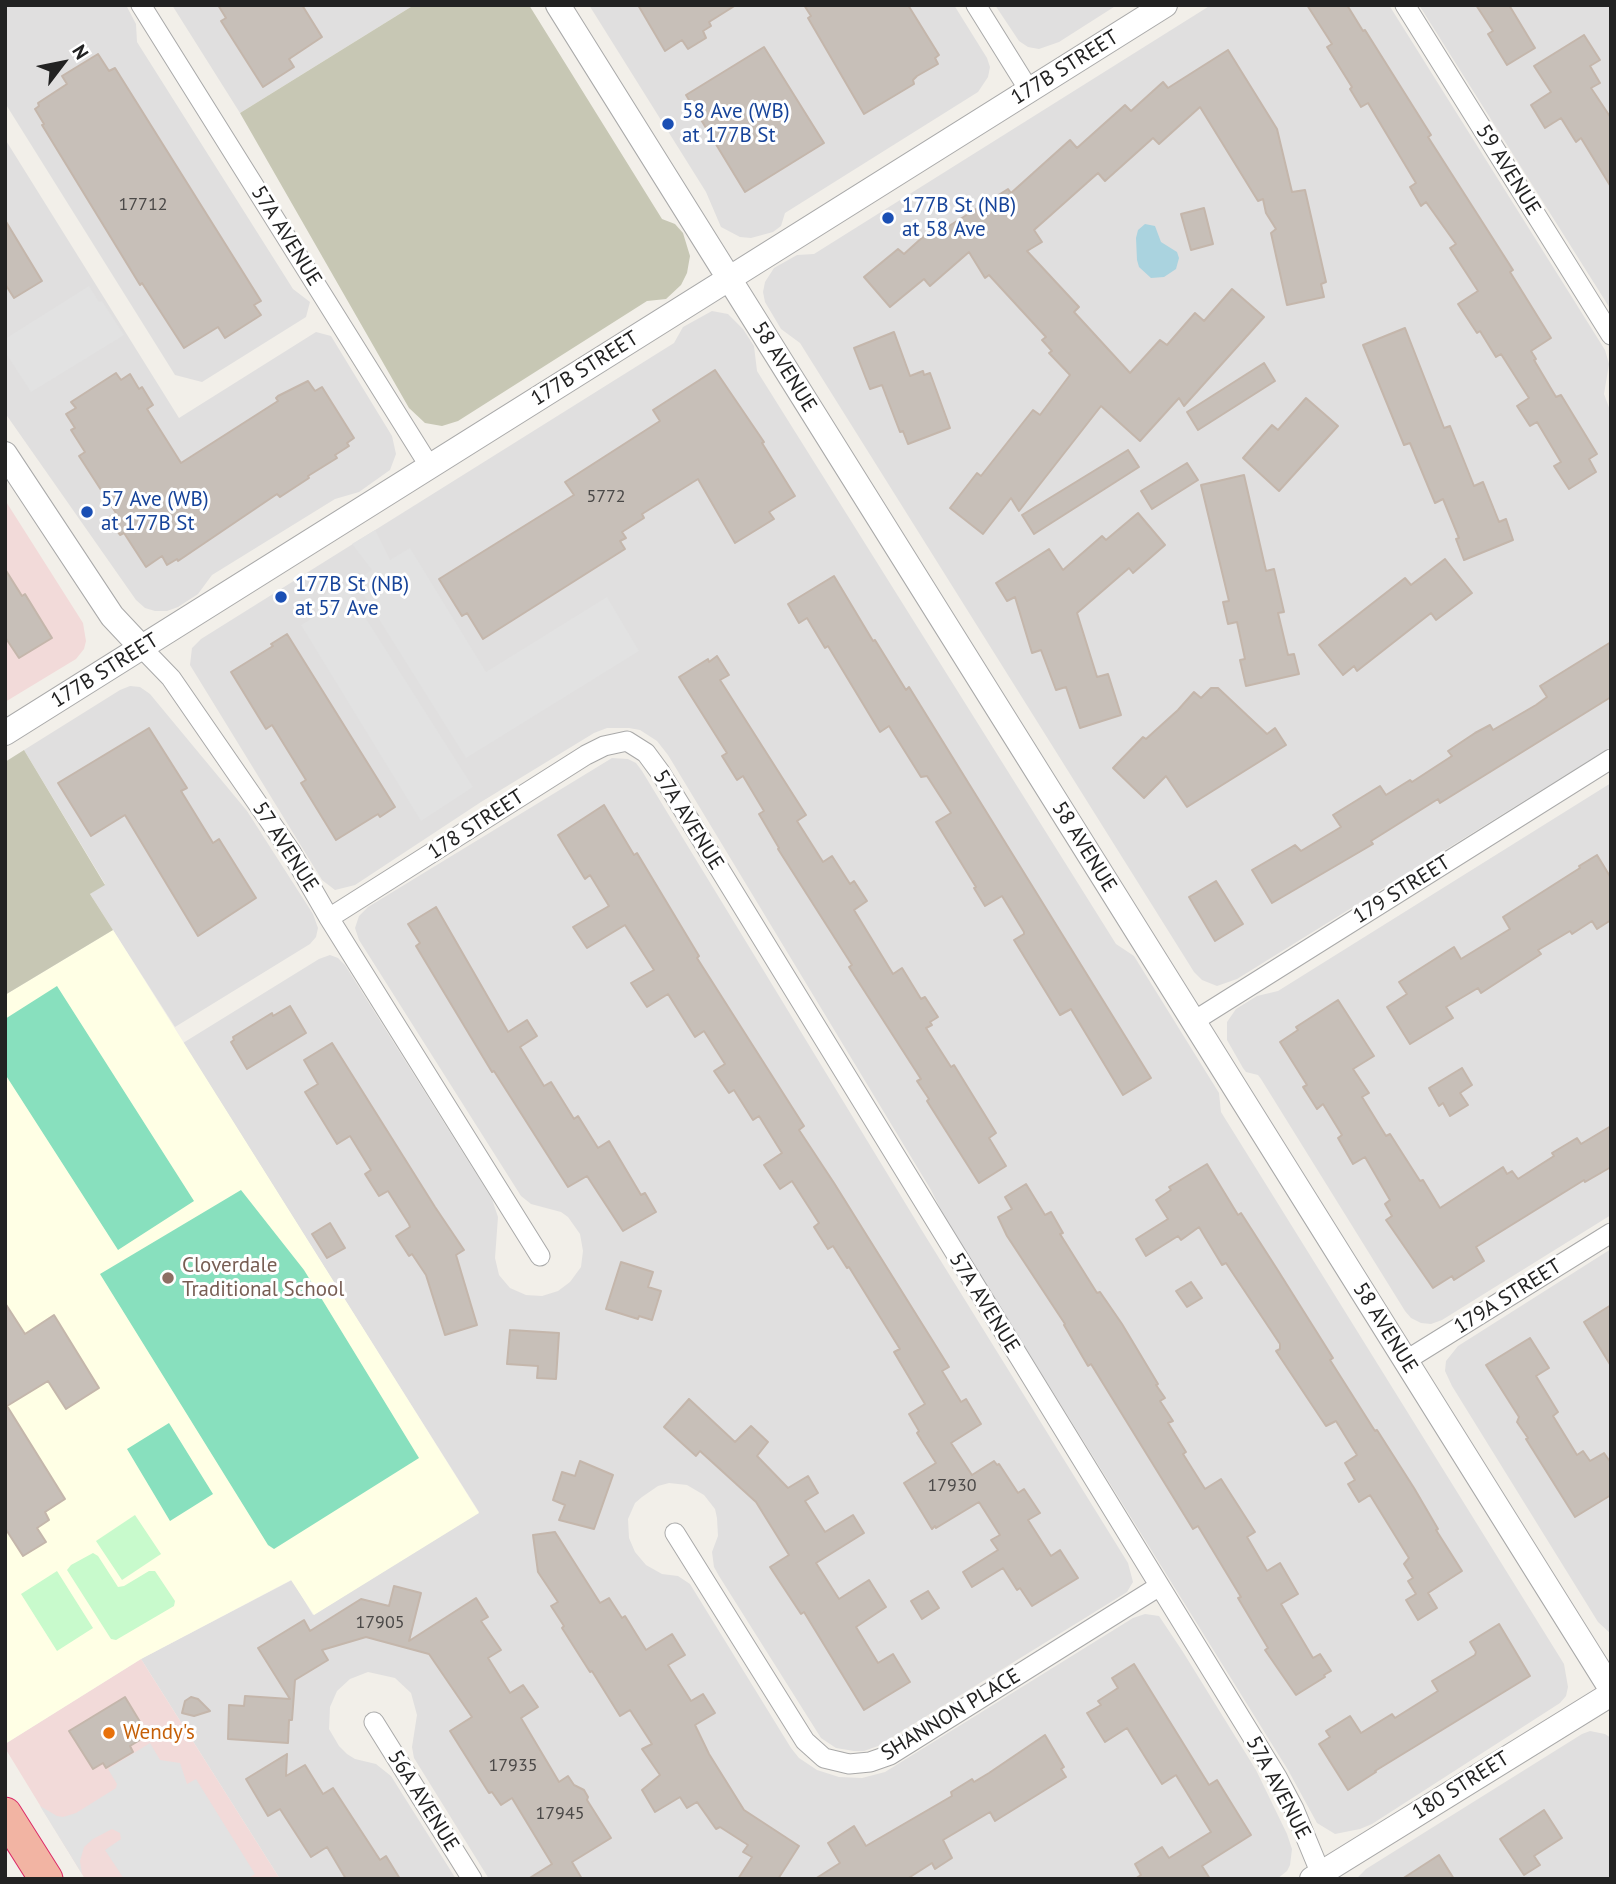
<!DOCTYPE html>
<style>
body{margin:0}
#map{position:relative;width:1616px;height:1884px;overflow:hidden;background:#f2efe9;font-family:"PT Sans",sans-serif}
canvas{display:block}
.frame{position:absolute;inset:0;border:7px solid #222;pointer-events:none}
.north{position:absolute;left:28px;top:28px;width:70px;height:70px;-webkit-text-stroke:5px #fff;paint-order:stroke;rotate:58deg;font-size:19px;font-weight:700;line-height:28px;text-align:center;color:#222}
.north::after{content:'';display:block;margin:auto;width:24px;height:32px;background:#222;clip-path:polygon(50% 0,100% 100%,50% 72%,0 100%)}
</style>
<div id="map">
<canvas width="1616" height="1884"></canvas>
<div class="frame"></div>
<div class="north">N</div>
</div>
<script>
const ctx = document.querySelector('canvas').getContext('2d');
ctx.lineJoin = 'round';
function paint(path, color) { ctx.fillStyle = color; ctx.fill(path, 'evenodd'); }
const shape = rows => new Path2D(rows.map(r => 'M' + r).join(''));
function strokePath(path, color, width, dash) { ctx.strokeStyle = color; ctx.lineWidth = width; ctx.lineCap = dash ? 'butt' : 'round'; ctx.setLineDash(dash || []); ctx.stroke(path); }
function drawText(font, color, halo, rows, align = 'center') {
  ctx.font = font + ' "PT Sans",sans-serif'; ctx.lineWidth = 6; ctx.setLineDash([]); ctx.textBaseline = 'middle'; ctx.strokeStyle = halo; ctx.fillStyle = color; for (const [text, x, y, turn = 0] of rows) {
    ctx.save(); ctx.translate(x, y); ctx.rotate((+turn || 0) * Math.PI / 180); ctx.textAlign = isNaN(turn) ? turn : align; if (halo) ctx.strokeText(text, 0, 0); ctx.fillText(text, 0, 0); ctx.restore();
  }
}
paint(shape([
 [5,5,126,5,136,24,137,42,293,289,310,302,306,317,202,382,175,375,5,103],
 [172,5,414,5,240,113],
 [589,5,954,5,987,58,990,67,988,77,978,92,785,213,781,226,773,232,751,238,740,237,721,227,706,192],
 [995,5,1117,5,1059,42,1039,49,1028,47,1019,41],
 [1211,5,1389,5,1605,350,1609,364,1604,394,1611,413,1611,747,1237,979,1217,986,1202,980,1194,972,800,343,781,329,765,302,763,292,765,282,774,268,797,255,814,254],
 [1419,5,1611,5,1611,310],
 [5,139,179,418,316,332,331,336,392,436,396,454,390,470,359,492,335,499,212,575,198,594,178,607,167,611,155,611,145,608,136,600,5,413],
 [712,311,728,314,743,329,754,346,757,371,1116,944,1134,956,1219,1093,1221,1112,1564,1664,1568,1687,1566,1696,1560,1703,1372,1824,1360,1829,1335,1834,1317,1823,1288,1770,946,1220,931,1190,668,755,657,741,640,730,629,728,607,728,594,733,481,802,355,885,335,890,322,880,190,665,192,648,201,639,674,343,683,327],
 [130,686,140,687,150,694,247,811,313,914,318,928,316,937,310,944,175,1027,90,894,105,884,24,750,120,690],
 [612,758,628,759,636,763,642,771,921,1229,1128,1563,1133,1582,1127,1592,878,1746,864,1751,854,1751,836,1748,821,1738,719,1576,714,1567,712,1552,718,1536,717,1518,715,1509,704,1495,687,1485,669,1483,658,1486,642,1497,635,1503,628,1519,629,1538,635,1552,646,1565,662,1574,678,1576,690,1584,791,1748,799,1758,817,1770,839,1777,862,1778,885,1772,1133,1618,1145,1614,1159,1616,1183,1652,1256,1770,1287,1834,1292,1849,1290,1865,1287,1871,1277,1879,489,1879,414,1758,412,1747,417,1715,411,1693,395,1678,368,1672,350,1679,337,1691,330,1707,329,1729,339,1746,347,1754,355,1759,376,1764,391,1776,456,1879,280,1879,141,1659,292,1580,313,1615,479,1512,183,1043,319,959,330,955,338,958,345,965,492,1199,498,1217,495,1258,499,1275,510,1288,526,1295,542,1296,558,1291,570,1282,581,1267,583,1251,580,1234,568,1217,561,1212,531,1204,521,1196,359,940,355,928,359,916,368,907],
 [1611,783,1611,1215,1442,1320,1431,1324,1421,1323,1411,1318,1405,1311,1261,1079,1258,1075,1246,1072,1243,1068,1227,1040,1227,1022,1236,1009,1257,996,1278,991],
 [1611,1249,1611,1634,1598,1622,1452,1386,1445,1371,1446,1361,1458,1346],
 [1590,1731,1605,1734,1611,1738,1611,1879,1356,1879,1366,1869,1582,1734]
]), '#e0dfdf');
paint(shape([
 [5,500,83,623,86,641,84,649,76,659,5,702],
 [141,1659,280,1879,85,1879,5,1748,5,1744]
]), '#f2dad9');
paint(shape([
 [113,930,479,1513,314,1615,291,1580,141,1659,5,1744,5,995]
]), '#ffffe5');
paint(shape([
 [414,5,529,5,662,219,675,224,683,233,690,256,687,273,681,285,666,299,647,301,458,421,442,426,425,423,409,408,240,113],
 [24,750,105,885,90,894,113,930,5,995,5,762]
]), '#c7c7b4');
paint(shape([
 [135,1515,161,1554,122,1580,96,1541],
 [93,1553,98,1556,118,1587,124,1586,149,1571,155,1571,175,1601,174,1606,116,1640,111,1639,67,1570,71,1565],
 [57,1571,93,1628,57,1651,21,1594]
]), '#c8facc');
paint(shape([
 [57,986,194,1201,118,1250,5,1074,5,1019],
 [241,1190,304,1270,419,1458,274,1549,268,1545,100,1274],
 [169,1423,213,1494,170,1521,127,1449]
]), '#88e0be');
paint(shape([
 [89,286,99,302,102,301,124,335,31,392,5,352,5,339],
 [375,530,390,560,410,548,486,672,607,597,639,651,466,758,355,581,372,570,352,544],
 [344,584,473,787,421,821,301,625,318,615,311,603],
 [150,1743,160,1760,180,1763,187,1784,196,1779,255,1874,247,1879,124,1879,105,1850,121,1839,120,1833,112,1829,93,1839,84,1847,80,1861,82,1874,40,1806,57,1816,63,1817,76,1813,116,1788,117,1784,108,1769]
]), '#e2e2e2');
paint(shape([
 [1145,224,1155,226,1161,242,1177,252,1179,258,1176,269,1164,277,1151,278,1139,267,1137,260,1136,238,1138,230]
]), '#aad3df');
const building = shape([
 [218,5,302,5,322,37,289,59,294,67,263,87,221,21,226,18,218,5],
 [638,5,736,5,709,22,711,26,703,31,706,38,688,49,682,40,665,51,638,5],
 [804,5,908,5,939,55,935,58,938,64,917,76,913,80,914,84,864,114,808,18,811,16,804,5],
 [1307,5,1347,5,1363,31,1365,30,1431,135,1428,137,1513,270,1510,272,1551,338,1531,351,1536,359,1534,360,1556,397,1561,395,1597,454,1589,459,1596,472,1569,489,1554,466,1561,462,1537,422,1530,426,1517,406,1529,398,1501,354,1496,357,1480,331,1477,333,1458,304,1478,291,1450,248,1456,244,1426,202,1421,206,1410,187,1416,183,1368,103,1361,107,1350,89,1352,87,1327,47,1332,44,1307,5],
 [1476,5,1509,5,1535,48,1507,65,1488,34,1493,31,1476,5],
 [1584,35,1600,60,1590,66,1600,83,1591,88,1611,118,1611,187,1581,138,1576,142,1561,118,1545,128,1531,105,1551,92,1534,66,1584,35],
 [764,47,824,143,745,192,686,95,764,47],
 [1228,50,1277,129,1292,192,1305,190,1326,282,1321,284,1324,297,1287,305,1271,233,1276,229,1266,213,1263,199,1258,201,1200,107,1159,144,1153,138,1105,181,1098,173,1034,230,1042,242,1027,251,1079,307,1074,312,1130,373,1160,340,1167,345,1195,313,1204,321,1232,289,1264,317,1184,406,1179,398,1140,441,1101,406,1019,511,1011,498,983,534,950,508,977,473,981,476,1033,410,1040,415,1070,375,1049,353,1052,351,1042,340,1046,337,989,275,985,278,969,252,930,286,924,279,890,307,864,277,898,249,904,254,936,225,941,231,1008,189,1011,193,1070,140,1077,148,1125,105,1131,111,1163,82,1168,88,1228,50],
 [98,54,109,71,115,68,261,301,254,305,261,315,225,338,218,327,184,348,142,283,140,285,42,125,44,124,35,109,39,106,38,103,67,84,62,76,98,54],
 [1204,208,1213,244,1191,250,1181,214,1204,208],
 [5,220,42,281,14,298,5,284,5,220],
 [1405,328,1444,428,1450,426,1474,486,1483,482,1499,522,1506,519,1513,540,1464,560,1456,539,1459,538,1443,499,1435,503,1410,443,1404,445,1363,345,1405,328],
 [894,332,910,376,923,371,924,375,930,373,950,428,908,444,903,431,900,432,882,385,870,389,854,348,894,332],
 [1264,363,1275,381,1198,430,1187,412,1264,363],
 [715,370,764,442,762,443,795,496,769,512,774,519,735,543,698,479,642,514,644,518,622,532,626,538,620,541,625,549,483,639,467,613,462,616,439,579,574,495,565,482,660,421,653,410,715,370],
 [116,373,121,380,130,374,139,389,142,387,153,405,147,409,181,463,278,401,276,398,278,396,308,381,315,391,322,387,354,438,347,443,349,446,335,455,337,458,308,476,309,478,280,497,277,494,178,561,177,559,167,565,162,556,146,567,124,533,120,535,108,518,116,513,79,456,85,452,71,430,75,428,66,414,76,408,71,402,116,373],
 [1306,398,1338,426,1279,491,1243,458,1272,425,1278,430,1306,398],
 [1128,450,1139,467,1034,534,1022,515,1128,450],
 [1187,463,1198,480,1152,509,1141,491,1187,463],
 [1244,475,1266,571,1274,569,1284,612,1278,613,1288,655,1294,654,1299,674,1246,686,1240,660,1245,659,1237,622,1228,624,1223,602,1229,601,1201,485,1244,475],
 [1138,513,1165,545,1133,573,1129,568,1077,613,1097,677,1108,674,1121,715,1080,728,1066,687,1056,690,1041,650,1032,653,1015,597,1007,601,996,583,1049,549,1063,570,1102,536,1106,540,1138,513],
 [1445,559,1472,593,1436,620,1431,613,1357,671,1354,666,1343,675,1319,645,1405,578,1411,585,1445,559],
 [5,569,22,596,25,594,52,638,19,658,5,637,5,569],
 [834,576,873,641,875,640,906,690,909,687,1151,1078,1123,1095,1071,1009,1060,1015,1014,940,1024,934,1024,932,1002,896,985,906,974,888,976,887,936,822,951,813,927,776,921,777,889,726,880,732,828,646,825,648,807,618,799,623,788,604,834,576],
 [287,634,395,807,380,817,378,814,336,840,301,783,306,780,272,725,266,729,231,672,273,646,271,644,287,634],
 [1611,642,1611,697,1440,803,1438,799,1371,841,1373,844,1272,903,1252,870,1295,845,1301,851,1341,827,1333,815,1380,786,1386,795,1410,780,1412,782,1452,756,1448,751,1475,733,1490,725,1493,730,1536,705,1547,697,1540,686,1611,642],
 [717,656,729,675,720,680,806,815,797,821,823,862,832,856,850,884,854,881,867,901,854,910,893,974,902,968,921,999,925,997,938,1017,930,1022,932,1025,926,1028,951,1067,954,1065,996,1133,989,1138,1006,1166,979,1183,927,1101,929,1099,917,1081,921,1079,849,967,852,965,778,849,779,848,759,814,764,811,743,776,737,780,722,756,727,753,679,677,708,659,709,662,717,656],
 [1211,688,1218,688,1267,734,1275,728,1286,745,1187,807,1166,776,1144,798,1113,768,1143,737,1146,739,1178,710,1194,692,1201,698,1211,688],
 [149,728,187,788,181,791,213,843,219,839,256,898,198,936,125,815,91,836,58,783,149,728],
 [604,805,634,855,637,853,699,956,697,958,804,1126,799,1130,834,1183,949,1367,942,1371,961,1402,966,1399,981,1424,951,1443,972,1475,994,1461,997,1465,999,1464,1018,1493,1024,1489,1040,1513,1028,1520,1051,1556,1060,1550,1078,1578,1032,1606,1020,1588,1017,1590,1003,1568,972,1587,963,1572,998,1550,991,1540,1000,1535,979,1502,936,1528,935,1526,932,1529,904,1483,936,1463,917,1433,919,1431,909,1414,925,1404,894,1352,900,1349,849,1267,847,1268,833,1246,828,1249,814,1227,819,1223,792,1181,780,1189,764,1165,782,1153,759,1116,753,1120,734,1090,729,1093,714,1071,725,1064,704,1031,695,1037,668,994,647,1007,631,983,654,970,625,925,587,948,573,927,609,906,590,875,585,879,558,835,604,805],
 [1597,855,1611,878,1611,920,1597,929,1592,921,1572,934,1570,931,1538,950,1541,954,1481,993,1478,988,1446,1007,1453,1018,1410,1044,1387,1007,1407,994,1399,982,1454,947,1461,959,1510,929,1503,917,1580,868,1579,866,1597,855],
 [1216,881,1243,924,1215,941,1189,897,1216,881],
 [436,907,508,1032,527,1020,537,1036,520,1047,544,1086,551,1082,574,1119,578,1116,598,1148,609,1141,641,1195,645,1193,656,1212,623,1231,587,1176,568,1187,494,1071,492,1072,416,946,420,943,408,924,436,907],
 [1338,1000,1374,1056,1353,1069,1369,1093,1362,1097,1386,1136,1390,1134,1420,1181,1423,1180,1440,1208,1503,1167,1507,1174,1512,1171,1518,1179,1554,1156,1552,1153,1577,1138,1581,1144,1611,1126,1611,1167,1585,1182,1584,1180,1476,1247,1484,1261,1454,1280,1452,1276,1433,1288,1386,1220,1392,1216,1385,1204,1390,1200,1365,1157,1353,1164,1338,1138,1342,1135,1323,1104,1317,1109,1303,1087,1307,1085,1280,1042,1298,1030,1296,1027,1338,1000],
 [290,1006,306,1033,247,1069,231,1042,234,1040,233,1037,272,1013,273,1016,290,1006],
 [332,1043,435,1207,464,1250,456,1255,477,1325,445,1335,426,1275,412,1254,409,1256,396,1236,410,1227,409,1224,388,1191,379,1196,365,1174,371,1170,350,1136,337,1144,305,1092,318,1084,304,1060,332,1043],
 [1462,1068,1472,1085,1460,1093,1468,1105,1450,1116,1443,1103,1439,1106,1429,1088,1462,1068],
 [1207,1164,1238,1215,1241,1213,1277,1269,1333,1358,1330,1360,1375,1431,1377,1430,1414,1488,1438,1529,1436,1530,1462,1571,1428,1593,1437,1608,1418,1620,1406,1600,1416,1594,1408,1581,1413,1578,1404,1564,1409,1558,1370,1495,1359,1502,1348,1484,1355,1480,1345,1463,1357,1455,1336,1421,1326,1426,1276,1351,1280,1349,1280,1344,1226,1263,1222,1265,1199,1227,1181,1240,1178,1236,1146,1256,1136,1239,1168,1219,1156,1200,1171,1190,1169,1187,1207,1164],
 [1026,1184,1045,1215,1051,1212,1063,1233,1060,1234,1097,1293,1100,1292,1122,1324,1158,1384,1156,1385,1165,1398,1160,1401,1173,1421,1168,1423,1186,1452,1183,1454,1205,1489,1221,1479,1255,1532,1247,1537,1267,1571,1280,1563,1298,1594,1281,1604,1313,1658,1320,1654,1331,1671,1324,1675,1325,1677,1296,1695,1265,1650,1268,1648,1238,1598,1241,1597,1198,1526,1193,1529,1091,1364,1088,1366,1064,1325,1065,1324,1007,1236,998,1217,1012,1209,1005,1197,1026,1184],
 [330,1223,345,1248,327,1258,312,1234,330,1223],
 [621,1262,653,1272,648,1287,661,1291,652,1320,639,1316,638,1319,606,1309,621,1262],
 [1191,1282,1202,1298,1187,1307,1176,1291,1191,1282],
 [5,1303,25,1334,54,1315,99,1388,66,1409,48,1381,7,1406,65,1499,45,1512,49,1520,37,1528,46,1542,23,1556,5,1528,5,1303],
 [1611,1305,1611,1366,1584,1322,1611,1305],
 [510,1330,559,1333,556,1379,537,1378,538,1366,507,1364,510,1330],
 [1530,1338,1549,1368,1536,1376,1558,1412,1553,1416,1577,1455,1583,1451,1590,1461,1604,1453,1611,1463,1611,1495,1575,1517,1526,1439,1528,1438,1517,1422,1519,1417,1486,1365,1530,1338],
 [689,1399,735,1442,751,1426,768,1442,757,1456,788,1488,808,1476,818,1493,805,1501,825,1532,853,1515,864,1533,816,1563,839,1599,869,1580,886,1607,856,1627,878,1663,893,1654,910,1682,864,1710,804,1612,801,1614,770,1567,789,1555,756,1502,700,1451,696,1456,664,1427,689,1399],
 [580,1461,613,1475,594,1529,559,1520,565,1505,553,1500,562,1472,575,1476,580,1461],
 [555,1532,600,1603,609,1598,622,1618,625,1616,646,1650,672,1634,685,1655,668,1665,691,1701,703,1694,715,1713,695,1725,709,1754,744,1810,799,1846,778,1879,738,1879,752,1857,743,1852,748,1845,720,1827,716,1829,697,1802,687,1808,680,1797,655,1812,642,1790,660,1775,642,1749,652,1744,630,1710,620,1716,592,1671,590,1672,562,1628,564,1626,551,1606,558,1602,538,1572,533,1535,555,1532],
 [394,1586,421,1593,409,1641,476,1598,488,1617,481,1621,501,1650,488,1658,510,1693,523,1685,538,1707,521,1718,559,1782,568,1776,574,1785,584,1790,588,1797,587,1800,611,1838,572,1862,582,1879,528,1879,552,1864,512,1798,501,1805,492,1792,489,1793,450,1731,472,1717,429,1654,366,1637,322,1650,328,1660,295,1680,292,1720,289,1720,288,1743,228,1739,229,1705,244,1706,245,1696,290,1699,258,1648,304,1620,310,1631,361,1599,389,1606,394,1586],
 [928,1591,939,1608,922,1619,911,1601,928,1591],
 [1499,1624,1530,1676,1375,1771,1376,1772,1348,1790,1319,1744,1330,1737,1326,1731,1350,1716,1361,1733,1392,1714,1395,1718,1438,1691,1432,1681,1475,1655,1476,1652,1470,1642,1499,1624],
 [1134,1664,1209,1785,1217,1780,1251,1835,1202,1866,1210,1879,1135,1879,1141,1875,1135,1864,1162,1847,1169,1858,1211,1832,1176,1775,1162,1784,1127,1728,1105,1742,1087,1713,1101,1705,1098,1701,1118,1688,1112,1678,1134,1664],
 [125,1697,148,1735,130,1746,133,1752,106,1768,103,1763,93,1769,69,1731,125,1697],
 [191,1697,198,1699,210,1711,194,1716,182,1713,185,1701,191,1697],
 [1045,1735,1064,1767,1061,1769,1066,1777,995,1821,990,1812,943,1840,952,1858,935,1869,932,1863,907,1879,815,1879,840,1863,828,1843,854,1826,866,1846,952,1796,951,1792,972,1779,974,1782,989,1773,1045,1735],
 [287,1754,286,1776,305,1765,323,1794,333,1788,380,1860,386,1856,400,1879,346,1879,327,1847,311,1857,280,1809,268,1816,246,1779,287,1754],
 [1544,1810,1562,1838,1534,1856,1540,1865,1524,1875,1500,1839,1544,1810],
 [1439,1855,1454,1879,1402,1879,1439,1855]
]);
paint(building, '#c7bfb8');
strokePath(building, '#c4b6ab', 2);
const minor = shape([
 [141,5,430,467],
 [976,5,1029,90],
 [1405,5,1611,335],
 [142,648,171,678,291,852,329,918,540,1256],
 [329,918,586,755,604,746,627,741,646,753,660,772,1277,1777,1294,1809,1323,1879],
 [1194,1021,1611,759],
 [1405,1361,1611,1233],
 [675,1533,805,1741,824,1758,849,1764,870,1762,890,1755,1158,1587],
 [374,1722,472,1879]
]);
const tertiary = shape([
 [558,5,1611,1689],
 [5,454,112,616,142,648],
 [5,733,1165,5],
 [1312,1879,1611,1694]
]);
const trunk = shape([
 [5,1814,46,1879]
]);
strokePath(minor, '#a9a9a9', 21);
strokePath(tertiary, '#a9a9a9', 26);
strokePath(trunk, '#dc2a67', 35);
strokePath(minor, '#fff', 19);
strokePath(tertiary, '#fff', 24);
strokePath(trunk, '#f2b4a3', 33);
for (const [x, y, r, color] of [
 [668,124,7,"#1a4fb4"],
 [888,218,7,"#1a4fb4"],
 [87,512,7,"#1a4fb4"],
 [281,597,7,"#1a4fb4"],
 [168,1278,7,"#8d6e63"],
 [109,1733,7,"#e8710a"]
]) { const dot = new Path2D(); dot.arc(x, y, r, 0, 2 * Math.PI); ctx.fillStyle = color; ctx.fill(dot); strokePath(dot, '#fff', 2.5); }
drawText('18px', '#4b4948', null, [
 ["17712",143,205],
 ["5772",606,497],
 ["17930",952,1486],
 ["17905",380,1623],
 ["17935",513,1766],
 ["17945",560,1814]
]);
drawText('21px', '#222', '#fff', [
 ["177B STREET",1065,68,-32],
 ["59 AVENUE",1508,170,58],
 ["57A AVENUE",286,236,58],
 ["58 AVENUE",784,367,58],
 ["177B STREET",585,369,-32],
 ["177B STREET",105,671,-32],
 ["57A AVENUE",688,820,58],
 ["178 STREET",476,825,-33],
 ["57 AVENUE",285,847,57],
 ["58 AVENUE",1084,847,58],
 ["179 STREET",1402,890,-32],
 ["179A STREET",1508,1297,-32],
 ["57A AVENUE",984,1303,58],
 ["58 AVENUE",1385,1328,58],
 ["SHANNON PLACE",951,1715,-31],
 ["180 STREET",1461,1786,-32],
 ["57A AVENUE",1278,1788,62],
 ["56A AVENUE",423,1801,58]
]);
drawText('21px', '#164399', '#fff', [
 ["58 Ave (WB)",682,112],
 ["at 177B St",682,136],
 ["177B St (NB)",902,206],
 ["at 58 Ave",902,230],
 ["57 Ave (WB)",101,500],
 ["at 177B St",101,524],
 ["177B St (NB)",295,585],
 ["at 57 Ave",295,609]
], 'left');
drawText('21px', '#785e54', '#fff', [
 ["Cloverdale",182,1266],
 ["Traditional School",182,1290]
], 'left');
drawText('21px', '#c56008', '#fff', [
 ["Wendy's",123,1733]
], 'left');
</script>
